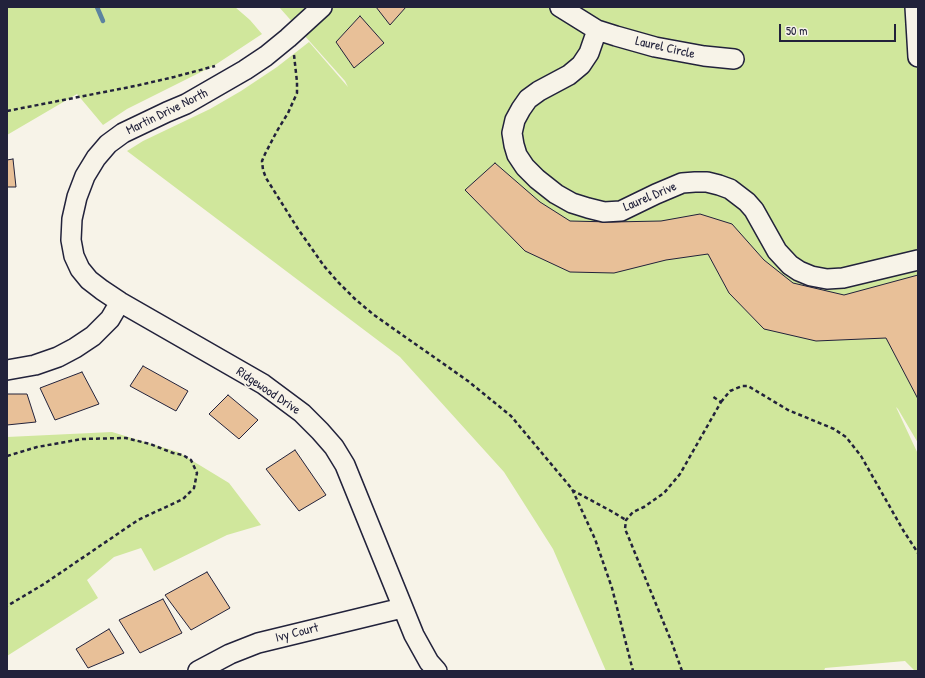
<!DOCTYPE html>
<style>
body{margin:0}
#map{position:relative;width:925px;height:678px;overflow:hidden;background:#f7f3e8;font-family:"Patrick Hand",sans-serif}
canvas{display:block}
.frame{position:absolute;inset:0;border:8px solid #22223b;pointer-events:none}
.scale{position:absolute;left:779px;top:24px;width:117px;height:18px;box-sizing:border-box;border:2px solid #22223b;border-top:0;padding-left:5px;font-size:12px;line-height:14px;white-space:nowrap;color:#22223b;-webkit-text-stroke:3px #f7f3e8;paint-order:stroke}
</style>
<div id="map">
<canvas width="925" height="678"></canvas>
<div class="frame"></div>
<div class="scale">50 m</div>
</div>
<script>
const ctx = document.querySelector('canvas').getContext('2d');
ctx.lineJoin = 'round';
function paint(path, color) { ctx.fillStyle = color; ctx.fill(path, 'evenodd'); }
const shape = rows => new Path2D(rows.map(r => 'M' + r).join(''));
function strokePath(path, color, width, dash) { ctx.strokeStyle = color; ctx.lineWidth = width; ctx.lineCap = dash ? 'butt' : 'round'; ctx.setLineDash(dash || []); ctx.stroke(path); }
function drawText(font, color, halo, rows, align = 'center') {
  ctx.font = font + ' "Patrick Hand",sans-serif'; ctx.lineWidth = 3.5; ctx.setLineDash([]); ctx.textBaseline = 'middle'; ctx.strokeStyle = halo; ctx.fillStyle = color; for (const [text, x, y, turn = 0] of rows) {
    ctx.save(); ctx.translate(x, y); ctx.rotate((+turn || 0) * Math.PI / 180); ctx.textAlign = isNaN(turn) ? turn : align; if (halo) ctx.strokeText(text, 0, 0); ctx.fillText(text, 0, 0); ctx.restore();
  }
}
paint(shape([
 [7,7,235,7,250,20,262,34,215,65,127,109,103,125,77,94,7,135],
 [279,7,918,7,918,443,898,409,896,407,918,454,918,671,915,671,905,661,825,668,824,671,606,671,553,549,504,472,400,357,127,151,143,141,210,109,241,91,277,67,309,42,348,87,345,81],
 [112,432,178,452,229,483,261,525,227,535,154,571,141,548,114,557,87,580,98,598,7,656,7,437]
]), '#d0e79c');
strokePath(shape([
 [97,7,103,21]
]), '#5c83a0', 4.5);
const building = shape([
 [376,7,406,7,390,25,376,7],
 [360,16,384,43,354,68,336,42,360,16],
 [13,159,16,187,7,187,7,160,13,159],
 [495,163,540,202,570,221,612,222,661,221,700,214,732,224,764,260,793,283,844,295,918,275,918,399,886,338,816,341,764,329,729,293,708,254,666,260,614,273,570,272,525,251,465,190,495,163],
 [143,366,188,391,176,411,130,386,143,366],
 [82,372,99,404,55,420,40,388,82,372],
 [7,394,27,394,36,422,7,425,7,394],
 [228,395,258,420,239,439,209,414,228,395],
 [295,450,326,495,299,511,266,469,295,450],
 [207,572,230,608,191,630,165,595,207,572],
 [163,599,182,633,140,653,119,620,163,599],
 [109,629,124,653,88,668,76,649,109,629]
]);
paint(building, '#e8c098');
strokePath(building, '#22223b', 1);
const street = shape([
 [322,7,288,38,266,56,245,70,186,104,167,112,123,133,108,144,96,158,85,176,77,197,72,219,71,240,74,256,80,269,89,280,102,290,120,302,263,384,302,413,320,431,334,447,345,465,414,635,429,662,437,671],
 [560,7,597,30,616,36,655,47,704,56,734,59],
 [915,7,918,57],
 [597,30,589,53,581,65,569,75,539,91,528,99,521,109,515,120,512,133,514,145,517,155,525,167,537,179,556,194,572,203,588,208,604,212,621,211,656,194,682,183,695,182,707,182,719,185,730,189,747,202,754,210,777,251,790,265,799,271,811,276,827,279,843,278,918,260],
 [7,370,35,365,58,357,75,348,93,336,110,319,120,302],
 [198,671,230,654,258,643,402,608]
]);
strokePath(street, '#22223b', 22);
strokePath(shape([
 [294,55,297,82,297,93,288,113,277,131,265,154,262,161,263,170,266,178,298,229,324,266,338,282,355,299,374,315,468,381,511,416,572,489,595,539,612,588,633,671],
 [7,111,135,86,174,77,215,66],
 [721,402,730,391,742,386,748,386,788,410,834,429,846,437,861,456,903,530,918,553],
 [7,456,37,447,82,439,126,438,150,444,173,453,183,455,191,460,197,473,194,488,183,499,138,520,44,584,7,606],
 [572,490,611,511,626,520],
 [682,671,672,643,628,536,625,529,626,520,633,512,644,507,664,493,680,474,721,402,712,396]
]), '#22223b', 2.5, [4, 3]);
strokePath(street, '#f7f3e8', 19);
drawText('13px', '#22223b', '#f7f3e8', [
 ["Laurel Circle",665,48,13],
 ["Martin Drive North",167,112,-26],
 ["Laurel Drive",650,197,-23],
 ["Ridgewood Drive",268,391,34],
 ["Ivy Court",297,633,-14]
]);
</script>
